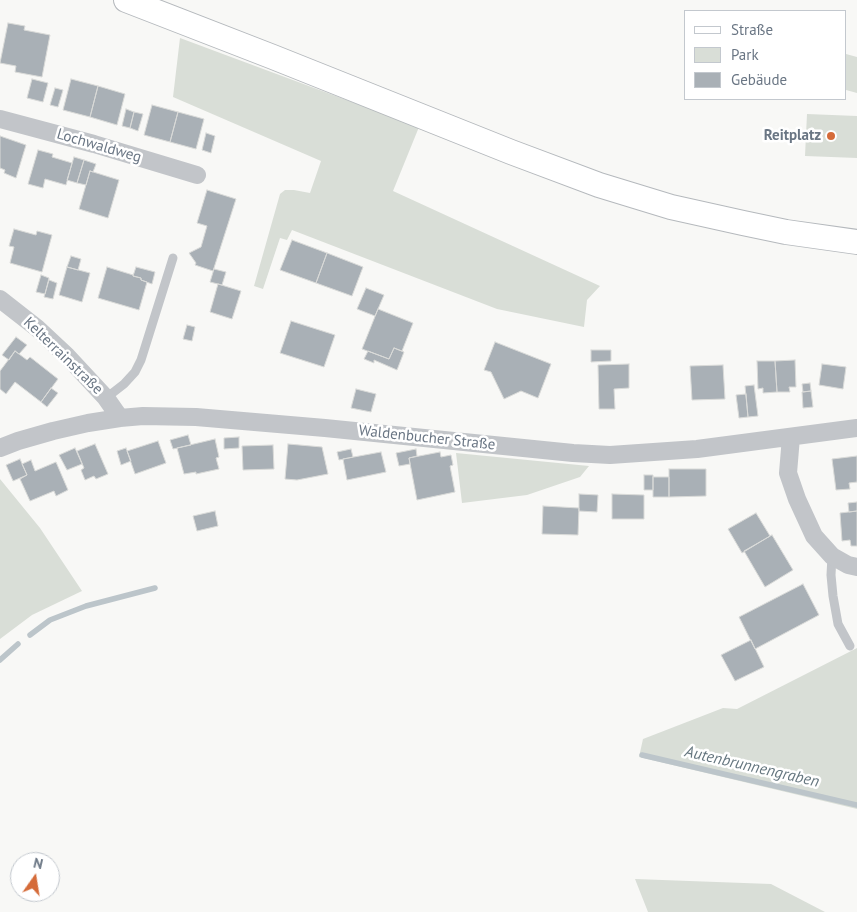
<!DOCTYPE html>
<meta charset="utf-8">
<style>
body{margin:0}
#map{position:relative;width:857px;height:912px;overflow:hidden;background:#f8f8f6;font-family:"PT Sans",sans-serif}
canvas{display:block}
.legend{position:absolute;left:684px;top:10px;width:162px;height:90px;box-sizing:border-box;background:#fff;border:1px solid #c3c8ce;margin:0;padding:6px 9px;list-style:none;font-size:15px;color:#6a7684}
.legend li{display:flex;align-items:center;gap:10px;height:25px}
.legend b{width:25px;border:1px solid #c3c8ce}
.north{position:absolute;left:10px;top:852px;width:50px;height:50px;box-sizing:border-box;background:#fff;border:1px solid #c3c8ce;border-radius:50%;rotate:13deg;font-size:14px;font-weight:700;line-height:20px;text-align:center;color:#6a7684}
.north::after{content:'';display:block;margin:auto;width:18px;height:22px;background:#d56b39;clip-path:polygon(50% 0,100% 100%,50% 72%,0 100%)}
</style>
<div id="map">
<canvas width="857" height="912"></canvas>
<ul class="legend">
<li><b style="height:6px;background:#fff"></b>Straße</li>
<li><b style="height:14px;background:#d9ded7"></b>Park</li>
<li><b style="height:14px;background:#a9b0b6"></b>Gebäude</li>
</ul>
<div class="north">N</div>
</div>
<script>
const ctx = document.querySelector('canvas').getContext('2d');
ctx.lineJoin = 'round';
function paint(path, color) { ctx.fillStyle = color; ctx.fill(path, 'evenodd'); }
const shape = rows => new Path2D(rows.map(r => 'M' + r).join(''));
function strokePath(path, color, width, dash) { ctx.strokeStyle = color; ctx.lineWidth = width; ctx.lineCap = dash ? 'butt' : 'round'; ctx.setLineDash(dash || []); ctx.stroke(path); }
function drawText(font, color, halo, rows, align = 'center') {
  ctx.font = font + ' "PT Sans",sans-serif'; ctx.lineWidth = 5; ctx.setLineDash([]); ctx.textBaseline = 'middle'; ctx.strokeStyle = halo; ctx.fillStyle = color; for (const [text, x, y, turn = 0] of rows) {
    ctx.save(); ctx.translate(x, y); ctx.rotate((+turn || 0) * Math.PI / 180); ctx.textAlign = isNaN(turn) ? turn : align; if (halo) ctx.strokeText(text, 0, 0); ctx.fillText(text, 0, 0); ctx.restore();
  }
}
paint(shape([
 [180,38,419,127,393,191,600,286,587,300,584,327,497,309,292,230,287,240,280,238,263,289,254,286,280,194,285,190,294,190,310,193,321,161,173,97],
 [846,54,857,57,857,93,846,90],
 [807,114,857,116,857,158,805,156],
 [456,453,589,466,580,477,527,495,462,503],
 [0,479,40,528,82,591,32,615,0,639],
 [857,648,857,809,639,757,643,739,723,708,737,709],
 [635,879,771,884,825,912,648,912]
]), '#d9ded7');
strokePath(shape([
 [30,635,50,620,86,606,155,588],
 [0,660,18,644],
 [642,755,857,805]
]), '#bcc5ca', 5.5);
const building = shape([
 [8,23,25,26,24,30,50,35,42,77,15,72,16,66,0,63,8,23],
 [32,79,48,83,43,102,27,98,32,79],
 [71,79,98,86,90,117,63,110,71,79],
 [98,86,125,94,117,125,90,117,98,86],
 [55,88,63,90,58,107,50,105,55,88],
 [152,105,178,112,170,142,144,135,152,105],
 [126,109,134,112,130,128,122,126,126,109],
 [134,112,143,114,138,131,130,128,134,112],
 [178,112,204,119,196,149,170,142,178,112],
 [206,133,215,136,211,153,202,150,206,133],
 [0,136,26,145,16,178,4,173,5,170,0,168,0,136],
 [38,150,53,154,52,157,72,163,66,185,45,179,43,188,28,184,38,150],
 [74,157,84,160,77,183,67,180,74,157],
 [84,160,96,164,93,172,90,171,86,185,77,183,84,160],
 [90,171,119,180,108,218,79,209,90,171],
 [207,190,236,199,213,271,195,265,196,263,189,253,201,247,207,226,197,223,207,190],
 [14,229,36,235,37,231,52,235,42,272,10,263,14,247,9,246,14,229],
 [292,240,327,253,316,283,280,270,292,240],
 [327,253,363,267,352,296,316,283,327,253],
 [71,256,81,259,78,270,67,267,71,256],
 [67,267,90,273,82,302,59,295,67,267],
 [107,267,133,275,133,276,141,278,141,280,147,282,139,310,98,298,107,267],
 [136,267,155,272,152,284,141,280,141,278,133,276,136,267],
 [214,269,226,272,222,285,210,282,214,269],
 [41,275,49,278,45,294,36,292,41,275],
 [49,280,57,283,53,299,44,297,49,280],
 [218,284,241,291,232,319,210,312,218,284],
 [366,288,384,295,375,316,357,309,366,288],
 [378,309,413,323,402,351,394,348,389,359,362,349,378,309],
 [291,321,335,335,324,367,280,353,291,321],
 [187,325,195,327,192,341,183,339,187,325],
 [16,337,27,345,19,354,15,351,9,360,2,355,16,337],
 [495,342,551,364,538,398,521,391,504,399,491,372,484,370,495,342],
 [394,348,404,352,397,370,374,360,374,363,364,359,368,351,389,359,394,348],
 [591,350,611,350,611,361,591,362,591,350],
 [15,351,27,360,30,357,58,379,41,402,15,382,6,394,0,389,0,371,15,351],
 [795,360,796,387,789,387,790,392,777,392,775,361,795,360],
 [757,361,775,361,777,392,763,393,763,388,758,389,757,361],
 [629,364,629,388,614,389,615,409,599,409,598,365,629,364],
 [822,364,846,367,843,389,819,385,822,364],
 [723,365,725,399,692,400,690,366,723,365],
 [810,383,811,391,803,392,802,384,810,383],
 [754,385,758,416,748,417,745,386,754,385],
 [51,388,58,393,47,407,41,402,51,388],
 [356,389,376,394,371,412,351,408,356,389],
 [811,391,813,407,803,408,802,392,811,391],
 [746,394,748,417,739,418,736,395,746,394],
 [188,435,191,445,173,449,170,440,188,435],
 [239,437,239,448,224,449,224,438,239,437],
 [215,439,219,457,216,458,219,469,196,474,196,472,184,474,177,448,215,439],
 [158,441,166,463,135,474,127,451,158,441],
 [95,444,108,474,96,479,94,476,85,480,81,470,84,468,77,451,95,444],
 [288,444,322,447,328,474,297,480,285,479,288,444],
 [273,445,274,469,243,470,242,446,273,445],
 [75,448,82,464,67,470,59,455,75,448],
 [126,448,131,461,121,465,117,451,126,448],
 [351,449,353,457,339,460,337,452,351,449],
 [416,449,417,456,409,458,410,464,399,466,396,453,416,449],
 [381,452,386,472,347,480,343,459,381,452],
 [440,452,441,457,451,455,453,465,450,466,455,492,417,500,409,458,440,452],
 [857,456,857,482,849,483,850,489,836,490,832,459,857,456],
 [20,459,27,475,13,481,6,465,20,459],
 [31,460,35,471,56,462,68,490,56,496,54,491,30,501,20,479,27,475,22,464,31,460],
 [669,469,706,469,706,496,669,497,669,469],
 [644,475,653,475,653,490,644,490,644,475],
 [653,477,669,477,669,497,653,497,653,477],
 [579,494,598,495,597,512,579,511,579,494],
 [612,494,644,495,644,519,612,519,612,494],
 [857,502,857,511,849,512,848,503,857,502],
 [543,506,579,508,578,535,542,534,543,506],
 [215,511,218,526,197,531,193,516,215,511],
 [857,511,857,546,851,546,850,540,842,541,840,513,857,511],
 [756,513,770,536,742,553,728,529,756,513],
 [772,535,793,570,765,587,744,551,772,535],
 [803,584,819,615,755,649,739,617,803,584],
 [751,640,764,667,735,681,721,655,751,640]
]);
paint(building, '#a9b0b6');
strokePath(building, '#d9dad8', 1);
const secondary = shape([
 [126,0,273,57,511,152,599,185,671,207,743,223,786,232,857,242]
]);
strokePath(secondary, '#b5b9bd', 26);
strokePath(shape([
 [106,398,124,384,135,372,141,360,173,258],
 [832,556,831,575,833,596,838,624,850,646]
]), '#c2c5c9', 9);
strokePath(shape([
 [0,119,94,144,197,175],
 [0,299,37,328,67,356,106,398,120,418],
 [791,437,788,473,797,499,814,536,832,556,848,565,857,567],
 [0,448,18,441,53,431,88,423,120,418,143,416,196,417,325,428,573,453,610,455,697,449,857,428]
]), '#c2c5c9', 18);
strokePath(secondary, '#fff', 24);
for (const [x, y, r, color] of [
 [831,136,5,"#d56b39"]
]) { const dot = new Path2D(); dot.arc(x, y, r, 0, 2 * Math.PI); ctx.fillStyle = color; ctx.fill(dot); strokePath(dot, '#fff', 2); }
drawText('bold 15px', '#6a7684', '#fff', [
 ["Reitplatz",821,136]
], 'right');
drawText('15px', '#6a7684', '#fff', [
 ["Lochwaldweg",99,146,16],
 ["Kelterrainstraße",63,356,44],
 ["Waldenbucher Straße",427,438,6]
]);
drawText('italic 16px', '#65767f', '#fff', [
 ["Autenbrunnengraben",752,767,13]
]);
</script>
